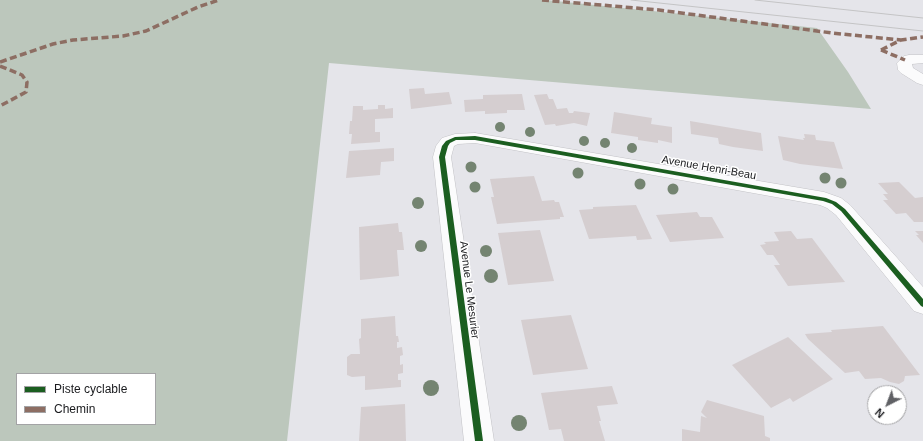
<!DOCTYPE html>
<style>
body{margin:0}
#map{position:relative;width:923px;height:441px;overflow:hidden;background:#e5e5ea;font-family:Helvetica,sans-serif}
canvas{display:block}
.legend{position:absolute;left:16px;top:373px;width:140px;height:52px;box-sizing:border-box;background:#fff;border:1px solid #a3a3a5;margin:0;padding:5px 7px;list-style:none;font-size:12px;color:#191a1d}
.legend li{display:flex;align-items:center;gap:8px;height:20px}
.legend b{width:20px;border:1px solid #a3a3a5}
.north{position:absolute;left:867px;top:385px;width:40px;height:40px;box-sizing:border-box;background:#fff;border:1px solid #a3a3a5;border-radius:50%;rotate:222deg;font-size:11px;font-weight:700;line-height:16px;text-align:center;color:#191a1d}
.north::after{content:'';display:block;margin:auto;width:14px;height:18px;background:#606165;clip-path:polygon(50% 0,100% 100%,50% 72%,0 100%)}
</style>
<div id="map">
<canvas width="923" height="441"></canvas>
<ul class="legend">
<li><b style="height:5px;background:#1b5e20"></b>Piste cyclable</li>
<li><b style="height:5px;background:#8d6e63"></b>Chemin</li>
</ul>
<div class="north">N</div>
</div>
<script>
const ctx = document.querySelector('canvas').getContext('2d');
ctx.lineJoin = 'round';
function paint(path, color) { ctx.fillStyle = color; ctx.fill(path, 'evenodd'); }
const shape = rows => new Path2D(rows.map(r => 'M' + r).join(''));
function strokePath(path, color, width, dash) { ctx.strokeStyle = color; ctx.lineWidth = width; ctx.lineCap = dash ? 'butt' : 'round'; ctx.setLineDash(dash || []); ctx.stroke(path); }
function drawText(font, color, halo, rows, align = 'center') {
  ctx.font = font + ' Helvetica,sans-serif'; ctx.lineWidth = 3; ctx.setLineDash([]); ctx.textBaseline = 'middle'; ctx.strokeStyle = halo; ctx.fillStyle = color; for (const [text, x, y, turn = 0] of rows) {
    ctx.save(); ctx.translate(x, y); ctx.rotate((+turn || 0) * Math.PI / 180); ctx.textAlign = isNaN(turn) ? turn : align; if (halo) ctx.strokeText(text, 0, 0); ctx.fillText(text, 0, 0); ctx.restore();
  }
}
paint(shape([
 [0,0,546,0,817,28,848,72,871,109,329,63,287,441,0,441],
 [17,374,155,374,155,424,17,424]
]), '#bcc7bc');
paint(shape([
 [424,88,425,94,449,92,452,104,411,109,409,89],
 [522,94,525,110,507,110,507,113,485,114,485,111,465,112,464,100,483,99,483,95],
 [547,94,549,99,553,99,557,109,567,108,569,113,573,113,574,111,590,113,587,126,574,123,556,126,555,124,545,125,534,95],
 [378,105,385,105,385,109,393,108,393,118,375,119,375,132,380,132,380,142,351,144,352,134,349,134,350,121,352,121,353,106,363,106,363,110,378,109],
 [614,112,652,118,651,124,672,127,672,143,658,140,658,143,638,140,638,137,611,133],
 [690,121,761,133,763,151,733,147,719,144,718,138,691,134],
 [804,134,815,135,816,140,834,142,843,169,800,164,783,160,778,136,804,140,803,138,805,138],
 [394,148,394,161,381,162,380,175,346,178,349,151],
 [534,176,542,201,554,200,555,202,559,202,564,217,560,217,560,219,497,224,491,197,494,197,490,179],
 [899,182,915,198,923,197,923,222,914,222,906,213,896,214,883,200,888,200,883,194,888,194,878,183],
 [636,205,652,239,637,240,636,236,589,239,579,210,593,209,593,207],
 [697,212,700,217,712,217,724,238,670,242,656,215],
 [398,223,399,232,402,232,404,250,397,250,399,276,360,280,359,227],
 [540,230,554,281,508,285,498,233],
 [791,231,797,239,812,238,845,282,788,286,774,265,780,265,773,255,767,255,760,245,766,244,764,242,779,241,774,232],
 [915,231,923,231,923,243,916,235,919,235],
 [571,315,588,369,533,375,521,320],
 [395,316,396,336,398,336,399,342,397,342,397,348,402,347,403,355,400,356,400,365,403,364,403,373,398,374,398,380,401,380,401,387,365,390,365,376,352,377,347,375,347,357,351,354,360,354,359,339,361,338,361,319],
 [883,326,920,375,905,376,904,381,899,384,890,382,881,378,865,379,859,371,845,373,808,339,805,334,832,332,831,330],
 [788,337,833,379,793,402,790,398,771,408,732,365],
 [612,386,618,404,597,406,601,421,599,421,605,441,564,441,561,429,549,430,541,393],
 [707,400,764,416,765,436,770,438,770,441,682,441,682,429,700,432,701,416,707,418,701,412],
 [405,404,406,441,359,441,361,407]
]), '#d5ced0');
const street = shape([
 [909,55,923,55,923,63,912,64,913,68,923,74,923,85,917,83,901,73,898,70,897,63,904,56,909,55],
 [475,133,824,192,841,198,850,205,923,287,923,314,914,311,836,215,827,208,820,205,475,143,458,144,454,146,451,157,494,441,464,441,433,157,436,146,442,138,455,134,475,133]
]);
strokePath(street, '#c2c2c6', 1);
paint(street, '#fbfbfc');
strokePath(shape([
 [631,0,923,31],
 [755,0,923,18]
]), '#c4c4c5', 1);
strokePath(shape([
 [542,0,659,10,832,33,901,40],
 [881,50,901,40,923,37],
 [881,50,905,60],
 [0,62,53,44,73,40,123,36,146,31,198,7,219,0],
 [0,66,22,75,27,82,26,92,0,106]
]), '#8d6e63', 3.5, [7, 3.5]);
paint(shape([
 [475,136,826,198,836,202,845,209,923,299,923,307,921,306,841,211,832,204,823,201,475,140,456,140,450,143,448,146,445,157,483,441,475,441,439,157,442,146,446,141,455,137,475,136]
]), '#1b5e20');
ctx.fillStyle = '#748471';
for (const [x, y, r] of [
 [500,127,5],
 [530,132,5],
 [584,141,5],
 [605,143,5],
 [632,148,5],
 [471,167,5.5],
 [578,173,5.5],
 [825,178,5.5],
 [841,183,5.5],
 [640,184,5.5],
 [475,187,5.5],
 [673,189,5.5],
 [418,203,6],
 [421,246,6],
 [486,251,6],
 [491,276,7],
 [431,388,8],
 [519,423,8]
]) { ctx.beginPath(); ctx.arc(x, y, r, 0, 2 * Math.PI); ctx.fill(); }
drawText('11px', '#191a1d', '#fff', [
 ["Avenue Henri-Beau",709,168,10],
 ["Avenue Le Mesurier",469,290,83]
]);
</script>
